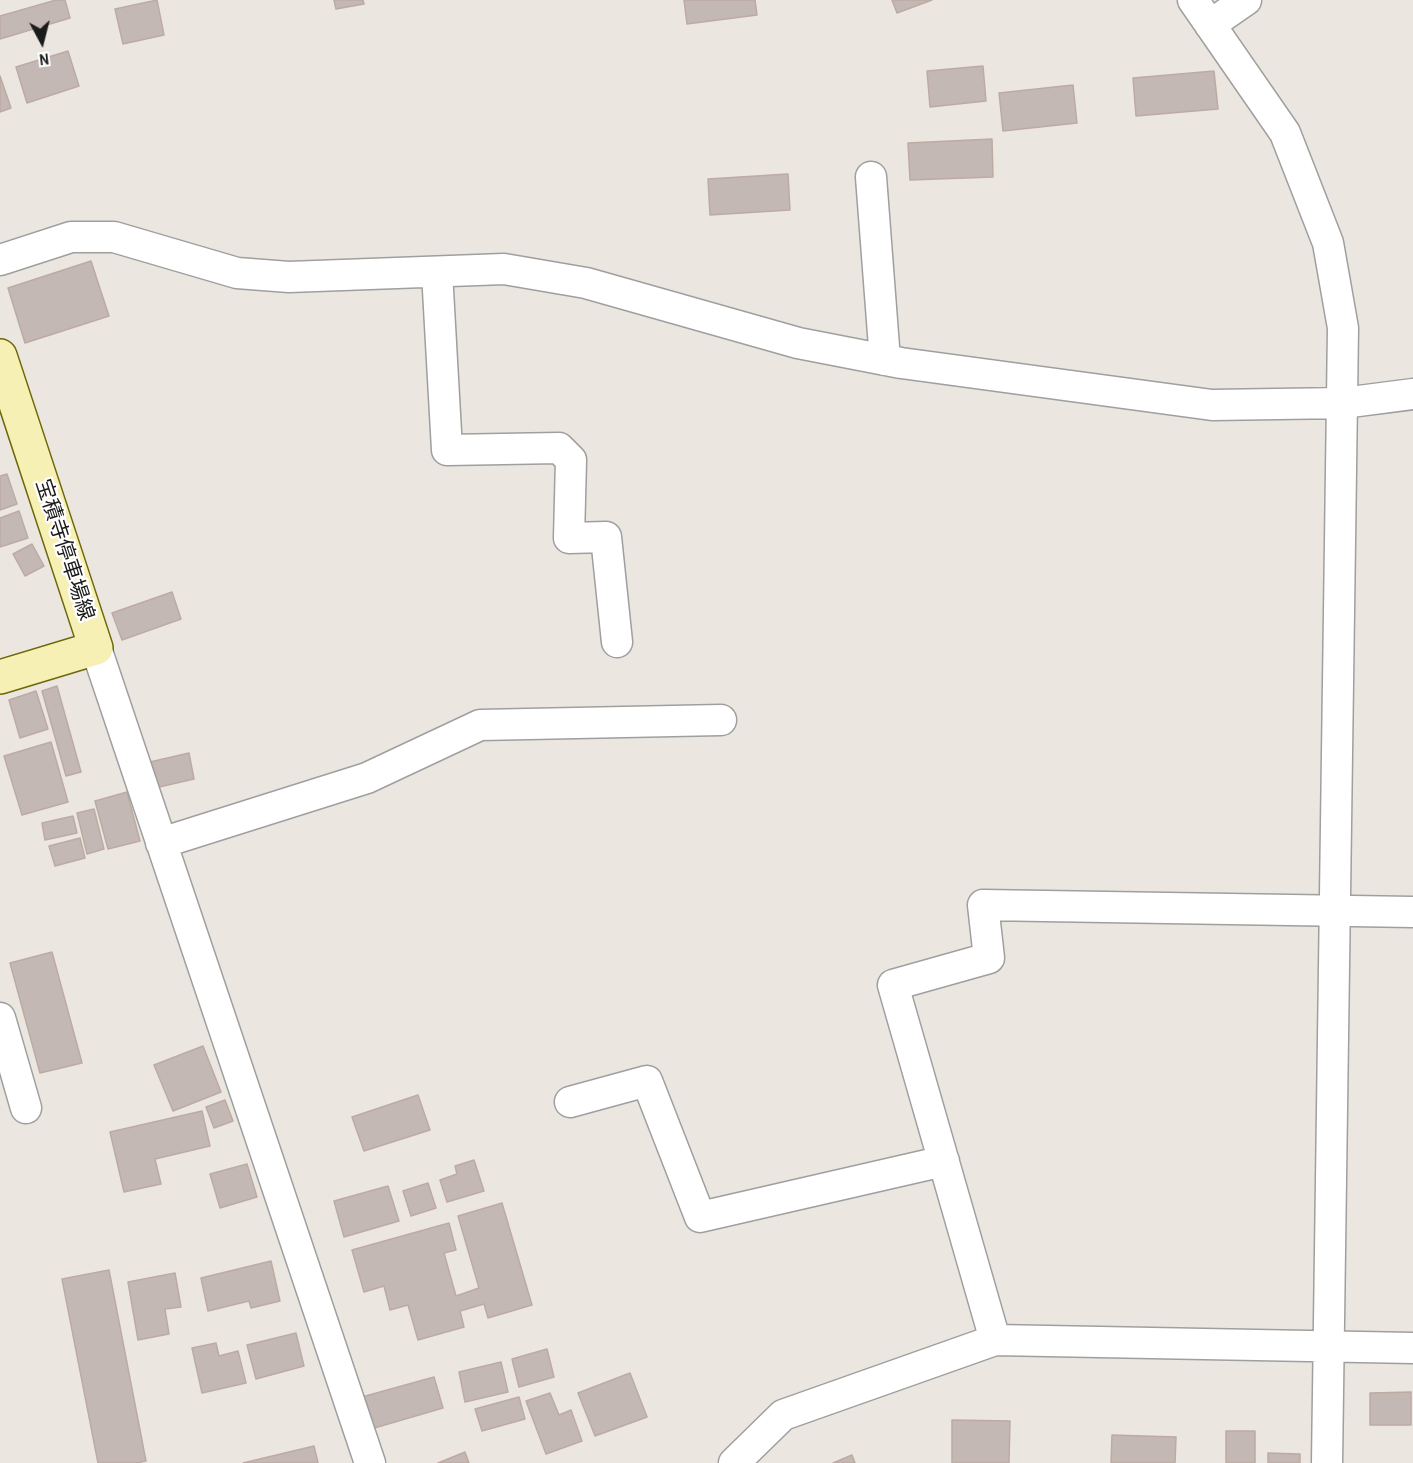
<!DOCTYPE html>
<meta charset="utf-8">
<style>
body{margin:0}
#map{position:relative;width:1413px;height:1463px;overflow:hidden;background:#ece6e0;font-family:"Archivo Narrow",sans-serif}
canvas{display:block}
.north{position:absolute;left:12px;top:12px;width:60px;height:60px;-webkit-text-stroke:4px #fff;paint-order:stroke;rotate:173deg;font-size:16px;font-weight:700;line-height:24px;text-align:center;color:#1b1b1b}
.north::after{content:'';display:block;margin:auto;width:21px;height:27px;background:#1b1b1b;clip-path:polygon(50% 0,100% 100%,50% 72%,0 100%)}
</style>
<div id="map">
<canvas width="1413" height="1463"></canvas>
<div class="north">N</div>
</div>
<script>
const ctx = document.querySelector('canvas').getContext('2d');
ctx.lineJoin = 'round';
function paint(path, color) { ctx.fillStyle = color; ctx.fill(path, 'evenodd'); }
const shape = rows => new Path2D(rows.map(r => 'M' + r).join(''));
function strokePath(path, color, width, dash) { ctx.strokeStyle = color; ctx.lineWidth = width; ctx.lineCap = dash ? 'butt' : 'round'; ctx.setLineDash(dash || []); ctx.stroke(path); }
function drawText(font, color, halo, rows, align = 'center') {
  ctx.font = font + ' "Archivo Narrow","Noto Sans JP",sans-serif'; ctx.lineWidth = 4.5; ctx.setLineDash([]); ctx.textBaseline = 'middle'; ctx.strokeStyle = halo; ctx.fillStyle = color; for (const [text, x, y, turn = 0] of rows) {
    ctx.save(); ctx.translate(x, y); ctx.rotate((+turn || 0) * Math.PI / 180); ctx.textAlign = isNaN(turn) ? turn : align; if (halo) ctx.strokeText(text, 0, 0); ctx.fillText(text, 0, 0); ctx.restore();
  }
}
const building = shape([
 [56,0,65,0,70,18,0,39,0,16,56,0],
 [157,0,164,35,123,44,115,9,157,0],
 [334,0,363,0,364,4,336,9,334,0],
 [684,0,755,0,757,15,687,24,684,0],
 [892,0,932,0,897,13,892,0],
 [68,51,79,86,27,103,16,67,68,51],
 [983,66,986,101,930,107,927,71,983,66],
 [1214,71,1218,109,1136,116,1133,78,1214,71],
 [0,76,11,108,0,112,0,76],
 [1073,85,1077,123,1003,131,999,93,1073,85],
 [992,139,993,177,910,180,908,143,992,139],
 [788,174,790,210,710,215,708,179,788,174],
 [91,261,109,316,25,343,8,288,91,261],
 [7,474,17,504,0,510,0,476,7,474],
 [19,511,28,538,0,547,0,518,19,511],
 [32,544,44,566,25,576,13,554,32,544],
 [172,592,181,619,122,640,112,613,172,592],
 [57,686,81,772,66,776,42,691,57,686],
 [36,691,48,729,20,738,9,700,36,691],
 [51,742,68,802,22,815,4,756,51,742],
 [189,753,194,779,155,788,150,762,189,753],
 [127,792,140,841,108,849,95,801,127,792],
 [94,809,104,849,87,854,77,813,94,809],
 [73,816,77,833,45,840,42,823,73,816],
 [80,838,85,858,55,866,49,846,80,838],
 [52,952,82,1063,40,1073,10,963,52,952],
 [203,1046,221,1092,173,1111,154,1065,203,1046],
 [418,1095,430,1130,364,1151,352,1117,418,1095],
 [225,1100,233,1121,214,1128,206,1107,225,1100],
 [202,1111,210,1146,155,1159,161,1184,124,1192,110,1132,202,1111],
 [474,1160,484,1191,447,1202,440,1180,457,1174,455,1166,474,1160],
 [247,1164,257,1197,220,1208,210,1174,247,1164],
 [428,1183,436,1208,411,1216,403,1191,428,1183],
 [388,1186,399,1221,344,1237,334,1201,388,1186],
 [502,1203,532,1305,488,1318,484,1304,460,1311,464,1327,418,1340,408,1305,390,1310,384,1286,364,1292,352,1250,449,1223,456,1250,444,1253,456,1296,479,1288,458,1216,502,1203],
 [271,1261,280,1301,251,1308,249,1301,208,1311,201,1278,271,1261],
 [109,1270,146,1461,137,1463,98,1463,62,1279,109,1270],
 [175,1273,181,1307,165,1309,169,1334,138,1340,128,1282,175,1273],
 [296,1333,304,1366,256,1379,247,1345,296,1333],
 [216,1343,219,1356,238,1351,246,1383,202,1393,192,1348,216,1343],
 [547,1349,554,1377,519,1387,512,1359,547,1349],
 [501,1362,508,1392,465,1402,459,1372,501,1362],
 [630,1373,647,1417,595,1436,578,1393,630,1373],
 [434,1377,443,1408,371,1429,362,1397,434,1377],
 [1411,1392,1411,1425,1370,1425,1370,1393,1411,1392],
 [550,1393,559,1415,571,1410,582,1441,546,1454,526,1401,550,1393],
 [519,1397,525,1419,482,1431,475,1409,519,1397],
 [952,1420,1010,1421,1009,1463,952,1463,952,1420],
 [1226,1431,1255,1431,1255,1463,1226,1463,1226,1431],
 [1112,1435,1176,1437,1175,1463,1111,1463,1112,1435],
 [314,1446,318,1463,243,1463,314,1446],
 [465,1452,469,1463,438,1463,465,1452],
 [1268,1453,1300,1454,1300,1463,1268,1463,1268,1453],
 [852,1455,855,1463,833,1463,852,1455]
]);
paint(building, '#c3b8b4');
strokePath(building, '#bdaba3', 1.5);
const minor = shape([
 [1193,0,1285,133,1328,243,1343,328,1327,1463],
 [1210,25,1246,0],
 [871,177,885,360],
 [0,260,71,237,114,237,237,273,289,277,504,269,586,283,798,343,901,363,1212,405,1343,403,1413,394],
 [437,272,447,450,559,448,571,460,569,538,606,537,617,642],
 [96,648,370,1463],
 [161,843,367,778,480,725,721,720],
 [0,1018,26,1108],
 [570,1102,647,1081,700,1217,944,1161],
 [995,1340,893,985,989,958,983,905,1413,912],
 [734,1463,783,1415,995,1340,1413,1348]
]);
const secondary = shape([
 [0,356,96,648,0,677]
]);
strokePath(minor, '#9f9f9f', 33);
strokePath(secondary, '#6c6708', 36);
strokePath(minor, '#fff', 30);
strokePath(secondary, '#f7f0b4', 33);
drawText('21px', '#1b1b1b', '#fff', [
 ["宝積寺停車場線",64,550,72]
]);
</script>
